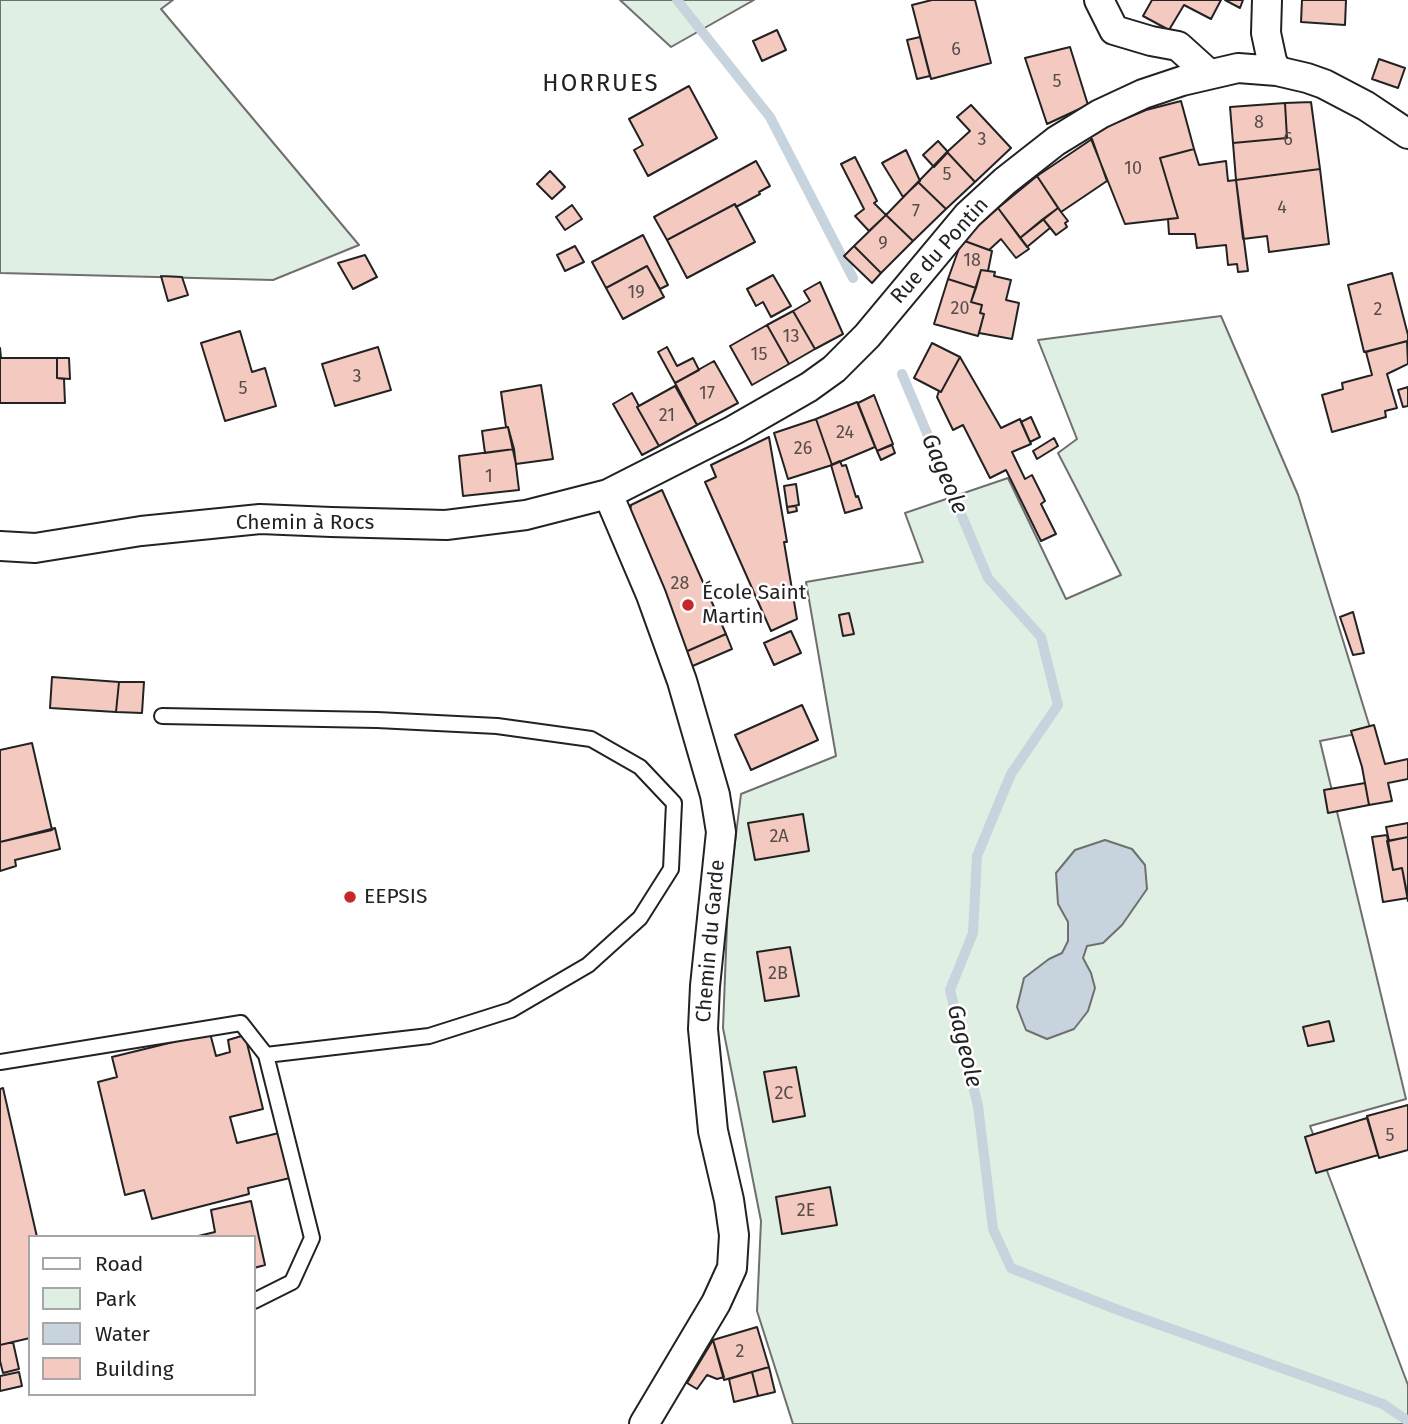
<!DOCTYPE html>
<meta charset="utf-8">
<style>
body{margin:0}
#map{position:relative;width:1408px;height:1424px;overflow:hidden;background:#fff;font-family:"Fira Sans",sans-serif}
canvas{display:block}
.legend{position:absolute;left:28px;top:1235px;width:228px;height:161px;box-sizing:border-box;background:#fff;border:2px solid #a7a7a7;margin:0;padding:9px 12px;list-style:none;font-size:21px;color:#222}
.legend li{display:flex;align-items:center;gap:14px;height:35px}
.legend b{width:35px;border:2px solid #a7a7a7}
</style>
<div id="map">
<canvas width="1408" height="1424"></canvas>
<ul class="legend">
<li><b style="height:9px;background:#fff"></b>Road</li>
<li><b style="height:19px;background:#e0efe3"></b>Park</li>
<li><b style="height:19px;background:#c7d3dd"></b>Water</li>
<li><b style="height:19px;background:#f3c9c0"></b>Building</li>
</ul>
</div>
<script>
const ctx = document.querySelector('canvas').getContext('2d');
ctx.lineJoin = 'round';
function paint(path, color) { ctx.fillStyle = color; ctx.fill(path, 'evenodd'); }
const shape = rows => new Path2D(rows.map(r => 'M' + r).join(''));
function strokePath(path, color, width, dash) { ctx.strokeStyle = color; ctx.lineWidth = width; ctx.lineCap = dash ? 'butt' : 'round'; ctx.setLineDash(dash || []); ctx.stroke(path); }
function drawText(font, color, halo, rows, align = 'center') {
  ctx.font = font + ' "Fira Sans",sans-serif'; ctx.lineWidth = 5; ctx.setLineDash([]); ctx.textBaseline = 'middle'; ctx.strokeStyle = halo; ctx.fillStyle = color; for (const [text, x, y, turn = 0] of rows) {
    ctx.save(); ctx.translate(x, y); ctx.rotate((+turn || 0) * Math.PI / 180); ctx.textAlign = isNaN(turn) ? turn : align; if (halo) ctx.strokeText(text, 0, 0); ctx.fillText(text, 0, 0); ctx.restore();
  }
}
const green = shape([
 [0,0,173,0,161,9,359,245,273,280,0,273,0,0],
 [620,0,754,0,671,47,620,0],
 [1221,316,1298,495,1371,731,1320,741,1406,1099,1310,1126,1408,1385,1408,1424,793,1424,757,1311,761,1221,723,1028,728,899,741,794,836,756,806,582,923,562,905,513,1008,478,1066,599,1121,575,1058,453,1077,439,1038,340,1221,316]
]);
paint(green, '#e0efe3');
strokePath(green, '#6f6f6f', 2);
const water = shape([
 [1105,840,1132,849,1145,865,1147,889,1122,925,1103,943,1087,946,1083,958,1091,973,1095,988,1088,1011,1074,1029,1047,1039,1026,1030,1017,1007,1024,978,1049,959,1062,953,1068,941,1068,922,1058,904,1056,873,1075,850,1105,840]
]);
paint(water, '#c7d3dd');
strokePath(water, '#6f6f6f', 2);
strokePath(shape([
 [677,0,770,117,853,278],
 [902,374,988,578,1041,637,1058,705,1011,774,977,856,973,933,950,990,978,1106,993,1229,1011,1268,1118,1310,1383,1404,1408,1421]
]), '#c7d3dd', 10);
const building = shape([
 [932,0,975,0,991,63,931,79,912,5,932,0],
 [1152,0,1221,0,1211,19,1184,5,1169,30,1143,16,1152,0],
 [1225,0,1243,0,1240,8,1225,0],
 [1302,0,1346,0,1345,25,1301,22,1302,0],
 [777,30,786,50,762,61,753,41,777,30],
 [920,37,930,76,917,79,907,40,920,37],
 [1070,47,1088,105,1047,124,1025,58,1070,47],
 [1379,59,1405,68,1398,88,1372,79,1379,59],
 [689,86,717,138,648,176,634,150,643,145,629,119,689,86],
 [1181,101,1194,149,1160,158,1178,218,1125,224,1089,134,1146,110,1181,101],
 [1311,102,1320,169,1236,180,1233,143,1287,138,1285,103,1311,102],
 [1285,103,1287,138,1233,143,1230,107,1285,103],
 [971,105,1011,148,975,182,947,152,970,131,957,117,971,105],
 [1092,139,1107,181,1061,212,1037,176,1092,139],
 [938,141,948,152,934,167,923,155,938,141],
 [1194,149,1199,165,1226,161,1228,181,1236,180,1248,271,1238,272,1237,264,1228,265,1226,245,1197,248,1195,234,1169,234,1168,219,1178,218,1160,158,1194,149],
 [906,150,920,181,903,197,882,163,906,150],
 [947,152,975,182,946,209,918,182,947,152],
 [855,157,877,201,874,203,886,215,869,231,855,216,864,209,841,164,855,157],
 [756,161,770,186,759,192,760,194,736,207,735,204,667,240,654,217,756,161],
 [1320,169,1329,244,1269,252,1267,236,1243,239,1236,180,1320,169],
 [550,171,565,187,552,199,537,184,550,171],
 [1037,176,1058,208,1020,238,998,208,1037,176],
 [918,182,946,209,913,241,886,215,918,182],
 [735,204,755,242,687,278,667,240,735,204],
 [572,205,582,219,565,230,556,217,572,205],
 [998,208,1029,249,1016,258,1001,239,989,250,962,240,998,208],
 [1058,208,1068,221,1065,223,1067,227,1056,235,1043,219,1058,208],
 [886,215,913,241,881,273,854,246,886,215],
 [1043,219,1050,228,1027,247,1020,238,1043,219],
 [643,235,668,285,660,289,647,266,606,288,592,262,643,235],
 [962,240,992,251,988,271,981,270,976,288,948,279,962,240],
 [575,246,584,262,565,271,557,255,575,246],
 [854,246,881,273,872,283,844,256,854,246],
 [365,255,377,277,353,289,338,263,365,255],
 [647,266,664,297,623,319,606,288,647,266],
 [981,270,995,272,994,276,1011,280,1006,300,1019,303,1012,339,979,333,984,314,980,313,982,305,971,302,981,270],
 [1392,273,1408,335,1408,341,1364,352,1348,285,1392,273],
 [773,275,791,306,771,317,763,302,756,306,747,289,773,275],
 [161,276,182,277,188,295,168,301,161,276],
 [948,279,976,288,971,302,982,305,980,313,984,314,978,336,934,324,948,279],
 [820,282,843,334,815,349,793,311,810,301,804,291,820,282],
 [793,311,815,349,789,364,767,325,793,311],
 [767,325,789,364,752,385,730,346,767,325],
 [240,331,252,372,265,368,276,406,225,421,201,343,240,331],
 [1407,341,1408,364,1387,374,1397,408,1385,411,1386,417,1332,432,1322,395,1343,389,1342,383,1372,375,1366,352,1407,341],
 [932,343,960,357,941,392,914,378,932,343],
 [378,347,391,390,335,406,322,364,378,347],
 [667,347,677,366,693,358,699,370,675,383,658,352,667,347],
 [0,348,1,358,57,358,57,378,64,379,65,403,0,403,0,348],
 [960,357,1001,428,1020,419,1031,444,1012,452,1025,479,1032,475,1045,501,1041,504,1056,534,1041,541,1006,470,990,478,963,425,953,430,937,397,939,391,941,392,960,357],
 [57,358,69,358,70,379,57,378,57,358],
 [714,361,738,403,697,425,675,383,714,361],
 [541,385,553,459,516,464,508,427,506,427,501,392,541,385],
 [675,386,697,425,659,446,637,407,675,386],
 [1408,387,1408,406,1403,407,1398,390,1408,387],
 [632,393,639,406,637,407,659,446,642,455,613,404,632,393],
 [874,395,893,444,877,451,858,403,874,395],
 [857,402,875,447,832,465,816,419,857,402],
 [1031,417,1040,437,1030,442,1021,422,1031,417],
 [816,419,832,465,788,479,774,433,816,419],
 [508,427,514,449,485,453,482,431,508,427],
 [769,437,787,542,784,542,797,619,771,631,705,482,716,477,711,465,769,437],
 [1054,438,1058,446,1037,459,1033,451,1054,438],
 [892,445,895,453,881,460,877,451,892,445],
 [514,449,519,490,463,496,459,456,514,449],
 [840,461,842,466,846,465,856,497,858,496,862,508,845,513,831,465,840,461],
 [796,484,799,505,787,507,784,486,796,484],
 [662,490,726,634,683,653,630,512,631,505,662,490],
 [796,506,797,511,788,513,787,507,796,506],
 [1353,612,1364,653,1353,655,1340,617,1353,612],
 [849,613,854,634,843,636,839,615,849,613],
 [791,631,801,653,774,665,764,643,791,631],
 [726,634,732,649,688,668,683,653,726,634],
 [52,677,119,682,116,712,50,708,52,677],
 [119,682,144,682,142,713,116,712,119,682],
 [802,705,818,740,751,770,735,735,802,705],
 [1374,725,1385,764,1408,759,1408,779,1388,783,1392,801,1369,805,1362,767,1351,731,1374,725],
 [32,743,52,830,0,842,0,750,32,743],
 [1365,783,1369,805,1328,813,1324,790,1365,783],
 [803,814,809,851,755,860,748,823,803,814],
 [1408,823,1408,837,1389,841,1386,827,1408,823],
 [55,828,60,849,15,860,16,866,0,871,0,842,55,828],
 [1387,835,1393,870,1402,868,1408,898,1383,902,1372,837,1387,835],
 [1408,837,1408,901,1402,868,1393,870,1387,841,1408,837],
 [790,947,799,996,765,1001,757,952,790,947],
 [1329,1021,1334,1041,1308,1046,1303,1027,1329,1021],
 [210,1033,216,1056,230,1052,228,1040,245,1035,263,1109,230,1117,237,1143,279,1133,290,1178,248,1188,249,1194,152,1219,144,1190,125,1195,98,1082,117,1077,112,1057,210,1033],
 [796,1067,805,1116,773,1122,764,1072,796,1067],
 [3,1088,37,1237,30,1237,30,1338,0,1345,0,1089,3,1088],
 [1408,1105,1408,1150,1379,1158,1367,1116,1408,1105],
 [1367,1118,1378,1155,1316,1173,1305,1137,1367,1118],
 [830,1187,837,1225,782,1234,776,1197,830,1187],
 [251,1201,265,1265,254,1268,254,1237,194,1237,215,1232,211,1210,251,1201],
 [757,1327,769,1367,724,1380,713,1340,757,1327],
 [713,1340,724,1377,717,1379,707,1375,697,1389,687,1383,713,1340],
 [13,1342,19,1369,3,1373,0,1361,0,1345,13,1342],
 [769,1367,775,1392,758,1396,752,1372,769,1367],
 [19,1372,22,1386,0,1391,0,1376,19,1372],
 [752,1372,758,1396,734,1402,729,1379,752,1372]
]);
paint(building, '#f3c9c0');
strokePath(building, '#222', 2);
const lane = shape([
 [162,716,377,720,497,726,591,739,640,767,674,803,671,869,640,918,588,965,511,1010,429,1036,266,1055],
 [0,1062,241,1023,266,1055,312,1238,292,1282,254,1301]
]);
const street = shape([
 [1099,0,1114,30,1151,41,1178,46,1209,74],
 [1267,0,1266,33,1272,61,1277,71],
 [608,494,651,595,682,681,715,795,721,832,705,986,703,1029,713,1131,729,1200,734,1235,732,1268,716,1303,644,1424],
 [0,546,35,548,141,531,260,519,331,522,446,525,526,515,608,494,734,430,809,387,834,369,867,336,968,215,1005,181,1056,141,1100,114,1143,94,1182,81,1238,68,1277,71,1307,78,1324,84,1366,106,1408,134]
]);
strokePath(lane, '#222', 18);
strokePath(street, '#222', 32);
strokePath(lane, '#fff', 14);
strokePath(street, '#fff', 28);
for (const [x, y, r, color] of [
 [688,605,7,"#c62828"],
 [350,897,7,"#c62828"]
]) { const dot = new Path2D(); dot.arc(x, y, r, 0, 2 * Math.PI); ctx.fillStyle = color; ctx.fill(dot); strokePath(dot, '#fff', 2.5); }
drawText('18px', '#564c4a', null, [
 ["6",956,50],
 ["5",1057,82],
 ["8",1259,123],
 ["3",982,140],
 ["6",1288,140],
 ["10",1133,169],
 ["5",947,175],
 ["4",1282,208],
 ["7",916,212],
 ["9",883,244],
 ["18",972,261],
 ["19",636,293],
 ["20",960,309],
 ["2",1378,310],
 ["13",791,337],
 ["15",759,355],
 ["3",357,377],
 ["5",243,389],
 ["17",707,394],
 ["21",667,416],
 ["24",845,433],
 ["26",803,449],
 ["1",489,477],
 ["28",680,584],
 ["2A",779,837],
 ["2B",778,974],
 ["2C",784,1094],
 ["5",1390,1136],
 ["2E",806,1211],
 ["2",740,1352]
]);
drawText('21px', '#222', '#fff', [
 ["Rue du Pontin",940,251,-48],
 ["Chemin à Rocs",305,523],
 ["Chemin du Garde",711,941,-85]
]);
drawText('21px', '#222', '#fff', [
 ["École Saint",702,593],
 ["Martin",702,617],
 ["EEPSIS",364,897]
], 'left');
drawText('italic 23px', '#222', '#fff', [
 ["Gageole",944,474,67],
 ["Gageole",964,1046,76]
]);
ctx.letterSpacing = '2px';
drawText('24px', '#222', '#fff', [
 ["HORRUES",601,84]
]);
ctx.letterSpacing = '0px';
</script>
